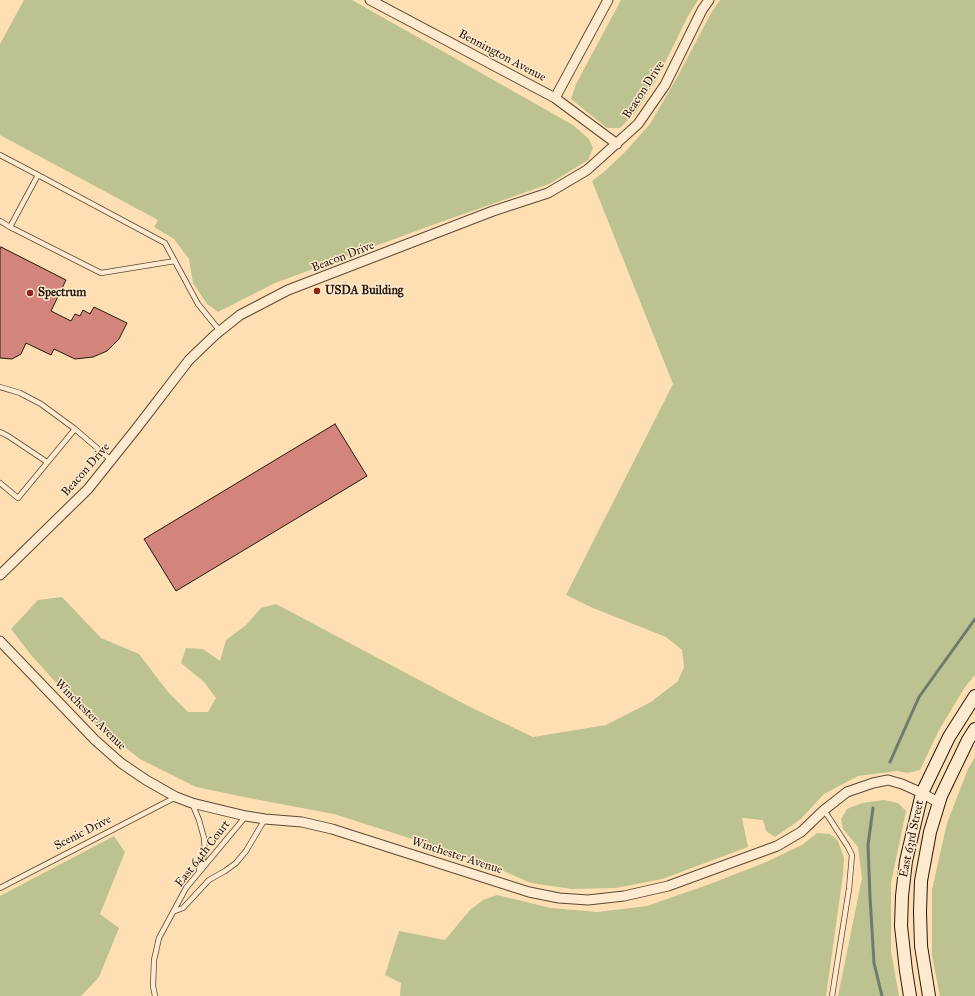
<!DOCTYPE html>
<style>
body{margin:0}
canvas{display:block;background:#fedfb3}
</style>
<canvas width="975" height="996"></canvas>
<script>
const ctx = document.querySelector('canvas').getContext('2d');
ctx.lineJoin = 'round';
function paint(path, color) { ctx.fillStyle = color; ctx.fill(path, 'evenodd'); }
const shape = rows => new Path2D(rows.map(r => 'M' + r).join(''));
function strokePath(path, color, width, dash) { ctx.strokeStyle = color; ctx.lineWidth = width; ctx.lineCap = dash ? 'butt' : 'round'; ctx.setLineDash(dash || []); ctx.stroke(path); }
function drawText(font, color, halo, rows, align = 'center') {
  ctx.font = font + ' "IM FELL Great Primer",serif'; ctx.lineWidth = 3; ctx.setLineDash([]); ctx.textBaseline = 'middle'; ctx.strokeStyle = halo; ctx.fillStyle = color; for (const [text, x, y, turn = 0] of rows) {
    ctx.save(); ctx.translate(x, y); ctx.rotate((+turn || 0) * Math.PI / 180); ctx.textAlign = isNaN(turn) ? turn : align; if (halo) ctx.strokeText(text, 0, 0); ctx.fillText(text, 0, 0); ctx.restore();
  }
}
paint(shape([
 [24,0,352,0,573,125,589,139,593,148,588,160,549,184,435,224,275,283,218,312,207,304,193,283,189,259,174,239,154,227,158,220,0,135,0,44],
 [621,0,698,0,688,16,657,79,635,113,620,128,607,128,571,99,576,84],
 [720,0,975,0,975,675,965,687,939,730,920,770,908,773,897,771,858,776,824,794,801,819,775,837,766,831,763,820,742,818,748,847,662,879,616,888,572,889,531,883,478,860,334,814,254,799,196,787,140,759,88,718,31,655,11,629,38,600,62,597,101,638,139,654,168,692,188,712,208,712,216,698,204,682,181,663,186,648,203,649,220,661,226,640,246,625,261,608,276,604,470,707,533,737,606,725,651,702,678,681,684,667,682,650,666,637,593,608,566,595,673,384,592,181,605,171,625,152,650,124,679,74,711,13],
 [975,757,975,996,940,996,932,956,932,890,947,823,968,769],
 [884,800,898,803,906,811,891,883,891,951,899,996,838,996,862,878,858,847,843,829,841,819,847,809,862,803],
 [817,833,830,834,838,841,844,858,843,875,826,996,400,996,401,983,385,975,399,931,445,940,470,910,483,900,497,895,551,908,597,912,647,906,710,884,764,863,802,845],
 [114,836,125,852,100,914,119,928,99,977,81,996,0,996,0,896]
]), '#bcc290');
strokePath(shape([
 [890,762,919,697,975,619],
 [873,808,868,845,870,897,874,963,882,996]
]), '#6f7b6f', 3);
const building = shape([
 [1,247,66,280,51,311,71,321,75,314,80,316,83,310,90,314,94,307,127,323,119,339,107,351,93,357,75,359,54,349,51,355,26,343,21,354,12,359,0,358,0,249,1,247],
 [335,424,367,476,176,591,144,539,335,424]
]);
paint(building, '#d4857b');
strokePath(building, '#25190b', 1);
const lane = shape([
 [0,155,38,175],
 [0,221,10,227],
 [175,261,101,273,10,227,38,175,165,243,198,304,220,331],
 [0,387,20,393,41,404,75,429,111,460],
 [0,432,8,436,47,462],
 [0,483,18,498,75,429],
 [192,803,199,820,204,838,205,853,199,870],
 [824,810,848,847,852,855,849,889,832,996],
 [0,888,176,797],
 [175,911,183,908,209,880,225,871,236,863,246,851,265,819],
 [155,996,153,986,154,960,159,938,186,888,246,816]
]);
const street = shape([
 [370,0,555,98,617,144],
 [555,98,608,0],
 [0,575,88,489,136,429,189,360,215,335,240,315,288,290,493,211,548,193,587,170,638,124,665,85,702,10,709,0],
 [0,641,95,740,121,763,146,780,176,797,192,803,246,816,265,819,302,822,332,829,529,892,559,898,588,900,624,896,668,886,777,846,801,832,824,810,847,792,873,783,888,780,902,784,922,793,939,803]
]);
const secondary = shape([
 [910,996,906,971,901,926,902,896,906,861,922,793,949,737,975,696],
 [929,996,921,946,920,912,921,881,930,832,941,796,968,740,975,729]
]);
strokePath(lane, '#5b4a35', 6);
strokePath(street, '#5b4a35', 11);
strokePath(secondary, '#25190b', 14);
strokePath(lane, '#feeace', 4.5);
strokePath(street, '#feeace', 9);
strokePath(secondary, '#feeace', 12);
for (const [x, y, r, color] of [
 [317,291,4,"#8f2418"],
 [30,293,4,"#8f2418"]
]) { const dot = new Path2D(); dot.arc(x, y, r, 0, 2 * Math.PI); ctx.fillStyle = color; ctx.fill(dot); strokePath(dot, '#feeace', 1.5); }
drawText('12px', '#25190b', '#feeace', [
 ["Bennington Avenue",502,56,28],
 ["Beacon Drive",644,90,-57],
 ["Beacon Drive",343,257,-21],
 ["Beacon Drive",86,470,-49],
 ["Winchester Avenue",90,715,45],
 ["Scenic Drive",83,833,-27],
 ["East 63rd Street",912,839,-78],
 ["East 64th Court",203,854,-52],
 ["Winchester Avenue",457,856,18]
]);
drawText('bold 12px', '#25190b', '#feeace', [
 ["USDA Building",325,291],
 ["Spectrum",38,293]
], 'left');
</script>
